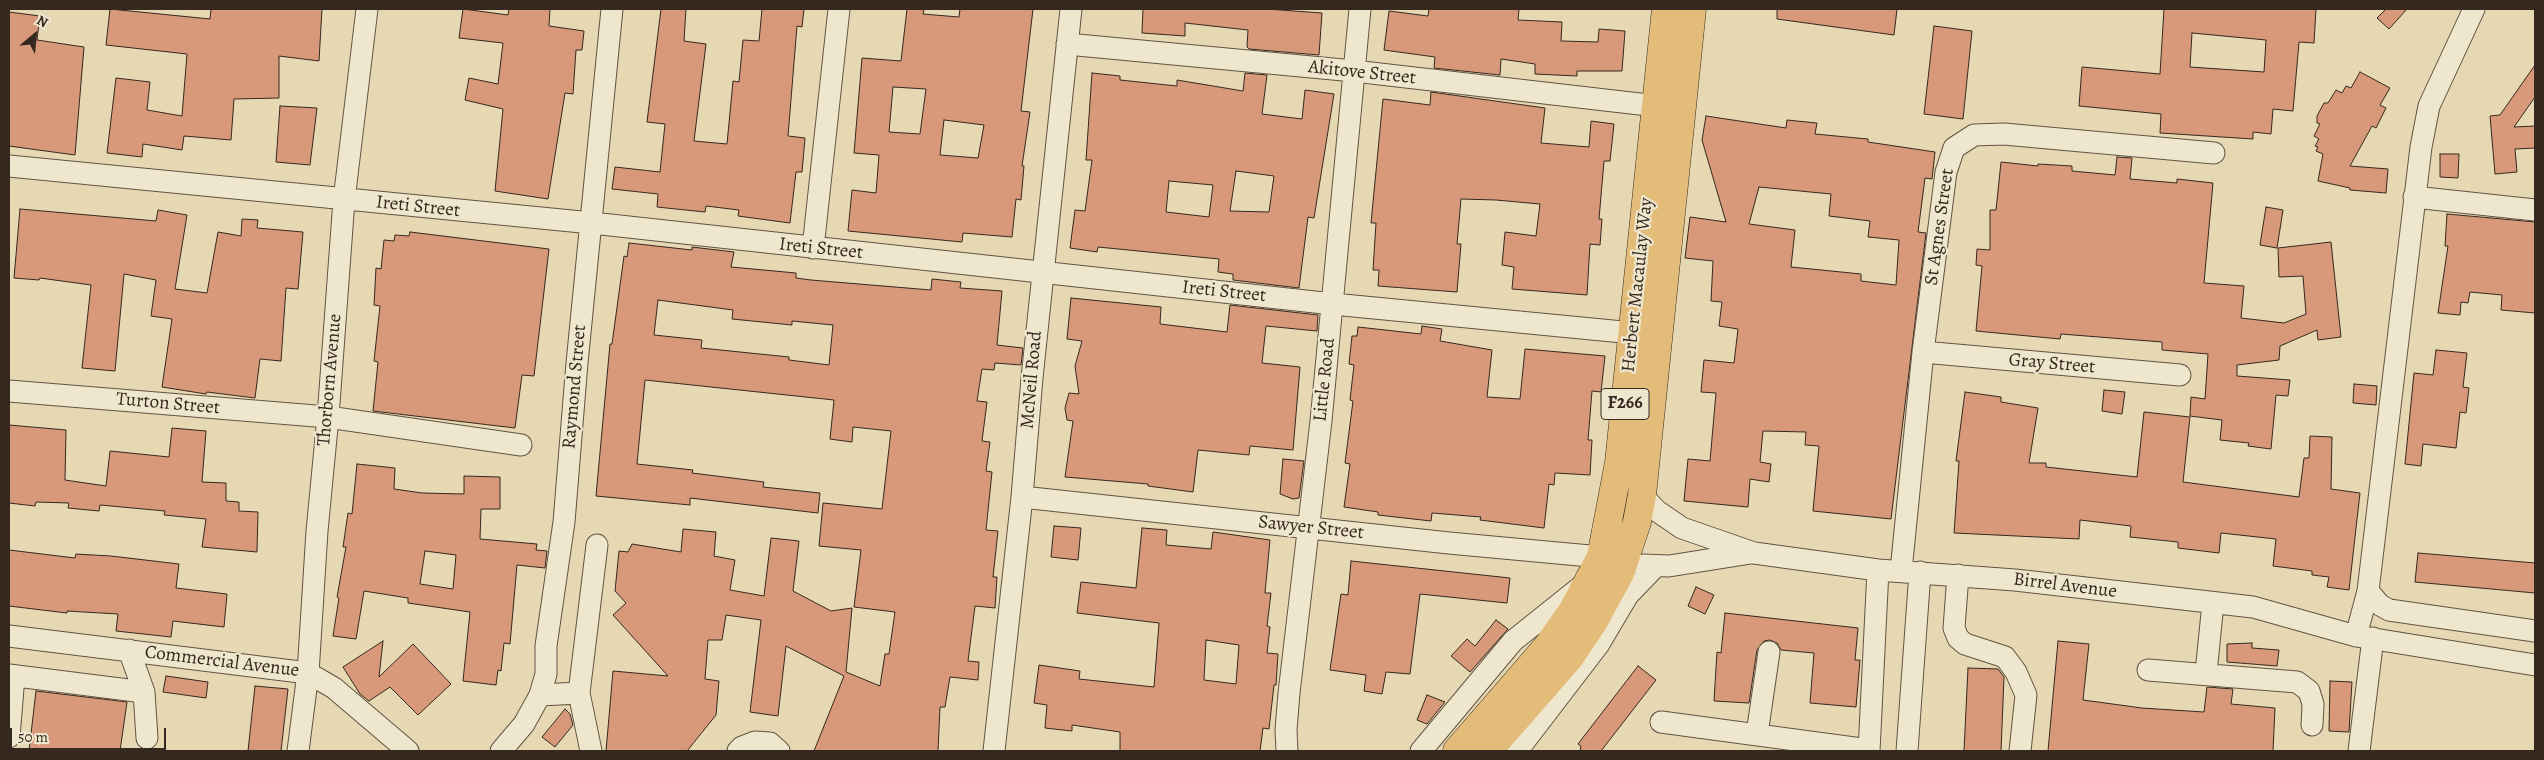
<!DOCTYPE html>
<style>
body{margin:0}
#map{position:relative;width:2544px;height:760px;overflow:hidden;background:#e6d8b3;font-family:Alegreya,serif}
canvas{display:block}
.frame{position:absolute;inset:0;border:10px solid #35281e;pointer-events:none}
.north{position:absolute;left:10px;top:10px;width:50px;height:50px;-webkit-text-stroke:4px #efe6ce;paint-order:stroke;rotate:28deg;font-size:14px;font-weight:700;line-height:20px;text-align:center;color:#35281e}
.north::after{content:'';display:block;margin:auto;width:18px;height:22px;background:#35281e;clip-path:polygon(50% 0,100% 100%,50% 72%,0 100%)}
.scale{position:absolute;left:10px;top:728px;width:156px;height:22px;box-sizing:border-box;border:2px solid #35281e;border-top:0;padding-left:6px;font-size:15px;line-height:18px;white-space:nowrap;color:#35281e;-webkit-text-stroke:4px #efe6ce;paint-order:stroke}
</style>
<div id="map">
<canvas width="2544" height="760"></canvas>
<div class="frame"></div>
<div class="north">N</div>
<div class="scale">50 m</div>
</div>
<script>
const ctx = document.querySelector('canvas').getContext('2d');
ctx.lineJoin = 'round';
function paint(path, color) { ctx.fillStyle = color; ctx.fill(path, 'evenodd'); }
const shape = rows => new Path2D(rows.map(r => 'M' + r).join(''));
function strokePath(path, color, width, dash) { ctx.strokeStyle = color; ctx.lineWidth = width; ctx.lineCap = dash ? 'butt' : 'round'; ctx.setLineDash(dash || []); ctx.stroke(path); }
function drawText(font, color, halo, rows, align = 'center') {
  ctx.font = font + ' Alegreya,serif'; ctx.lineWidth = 4.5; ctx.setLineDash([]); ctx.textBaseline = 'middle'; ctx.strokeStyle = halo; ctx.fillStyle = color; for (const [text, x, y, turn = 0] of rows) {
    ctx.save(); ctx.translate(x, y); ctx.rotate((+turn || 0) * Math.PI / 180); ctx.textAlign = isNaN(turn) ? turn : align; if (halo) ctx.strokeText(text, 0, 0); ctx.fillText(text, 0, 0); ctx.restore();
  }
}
const building = shape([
 [110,9,210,19,211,9,322,9,319,61,279,56,279,98,234,99,231,140,184,136,182,150,143,144,142,157,107,153,116,78,150,82,147,110,182,116,187,54,106,45,110,9],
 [463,9,508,15,509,9,550,9,549,26,584,31,582,50,576,50,573,94,565,93,548,199,495,191,503,109,465,100,469,78,498,84,503,43,459,38,463,9],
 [661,9,686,9,684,41,706,44,694,141,727,144,733,81,739,82,743,40,759,41,762,9,804,9,802,27,797,26,788,136,805,138,802,172,796,172,790,223,738,216,739,210,706,206,705,212,657,207,658,194,612,189,615,167,660,172,665,124,647,122,661,9],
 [907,9,924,9,923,14,959,17,960,9,1033,9,1021,111,1030,112,1022,166,1024,166,1021,200,1016,199,1012,237,963,233,962,242,848,231,852,190,876,193,879,155,854,153,862,58,901,61,907,9],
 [893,87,926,89,920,134,889,132,893,87],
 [944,120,984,125,978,158,940,155,944,120],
 [1143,9,1267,9,1322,13,1319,55,1249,49,1247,47,1248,30,1185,23,1185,36,1142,33,1143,9],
 [1429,9,1519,9,1518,20,1562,22,1561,41,1598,42,1599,29,1625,31,1622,71,1577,71,1577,76,1535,74,1535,64,1501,59,1500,75,1434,68,1435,57,1384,50,1389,11,1428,16,1429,9],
 [1777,9,1897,9,1894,35,1777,19,1777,9],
 [2164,9,2316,9,2314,43,2299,42,2293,111,2273,109,2271,134,2253,132,2253,139,2160,133,2161,114,2079,106,2082,67,2160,74,2164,9],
 [2192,33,2266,40,2264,72,2190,67,2192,33],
 [2386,9,2407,9,2389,29,2377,18,2386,9],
 [9,12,40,16,37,40,84,47,75,155,9,146,9,12],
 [1934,26,1972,31,1963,119,1924,114,1934,26],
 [2535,65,2535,97,2514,127,2535,126,2535,148,2515,149,2517,172,2495,174,2490,116,2500,115,2535,65],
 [2360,72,2390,88,2380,105,2386,108,2376,128,2372,126,2350,166,2388,169,2386,193,2350,190,2350,188,2318,181,2323,154,2316,151,2318,147,2315,146,2319,139,2314,136,2320,124,2317,123,2317,116,2324,103,2328,103,2336,90,2342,93,2346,86,2351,88,2360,72],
 [1092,73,1120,76,1120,80,1177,86,1177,80,1243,91,1245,73,1267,75,1262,114,1302,119,1305,90,1334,94,1314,218,1308,217,1299,288,1233,280,1233,274,1218,272,1219,259,1098,247,1097,252,1070,248,1075,210,1085,211,1092,160,1086,160,1092,73],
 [1236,171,1274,176,1269,212,1230,211,1236,171],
 [1169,181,1213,185,1209,217,1166,212,1169,181],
 [1431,92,1545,108,1541,143,1589,147,1591,121,1614,124,1610,161,1604,161,1599,219,1602,219,1600,245,1590,244,1587,295,1512,289,1514,267,1502,265,1505,232,1536,236,1540,204,1496,200,1461,199,1457,244,1461,244,1457,292,1378,286,1379,270,1373,270,1376,223,1371,223,1383,99,1430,105,1431,92],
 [280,106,317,108,310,165,276,162,280,106],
 [1706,116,1786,128,1787,120,1817,123,1815,134,1868,139,1868,142,1935,152,1932,179,1925,178,1918,232,1926,233,1891,519,1813,511,1819,446,1805,445,1806,432,1763,431,1760,462,1771,464,1769,482,1750,479,1748,507,1684,501,1688,459,1710,461,1716,393,1701,392,1704,360,1734,363,1738,329,1719,326,1722,302,1711,301,1713,261,1685,258,1690,217,1726,222,1702,140,1706,116],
 [1759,187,1831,194,1829,216,1870,221,1868,237,1899,240,1896,285,1861,281,1861,274,1791,267,1795,230,1749,224,1759,187],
 [2440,154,2459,154,2458,178,2440,177,2440,154],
 [2117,157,2132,158,2130,179,2177,183,2177,179,2213,183,2204,283,2244,286,2241,318,2284,323,2306,314,2303,276,2279,277,2278,248,2331,242,2341,337,2318,340,2317,330,2280,346,2279,360,2237,365,2237,376,2290,380,2288,396,2276,395,2271,449,2248,446,2249,443,2220,440,2222,420,2190,416,2191,397,2205,399,2208,354,2162,350,2162,342,2061,334,2060,339,1976,331,1982,266,1976,265,1977,249,1990,250,1990,210,1996,210,2001,162,2038,166,2038,164,2072,166,2072,171,2115,175,2117,157],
 [2266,207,2283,210,2277,248,2260,245,2266,207],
 [20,209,156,221,158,210,187,215,175,289,207,293,218,232,241,236,242,219,258,220,257,228,303,232,298,289,286,288,281,361,260,359,255,398,207,392,206,394,162,387,172,319,151,316,156,280,124,274,115,371,82,368,91,285,40,278,39,280,14,278,20,209],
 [2447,214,2535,222,2535,313,2501,310,2502,295,2470,292,2468,303,2461,302,2460,315,2438,313,2448,246,2445,246,2447,214],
 [410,232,549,249,534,376,522,375,515,428,373,411,378,362,374,361,380,306,374,305,376,268,381,269,384,240,394,241,395,235,409,236,410,232],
 [629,243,692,250,692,247,734,252,731,267,796,273,796,278,811,280,931,290,932,279,961,282,960,288,1002,291,997,345,1023,348,1021,365,995,363,994,370,982,369,977,401,987,402,982,441,990,442,986,471,992,472,986,530,998,531,993,577,997,577,995,608,975,606,968,661,979,662,978,680,950,677,945,707,940,707,938,751,814,751,844,676,786,646,778,716,750,712,761,620,726,615,722,640,708,640,705,679,719,681,716,715,687,751,606,751,613,671,668,676,613,615,626,603,615,591,619,551,628,552,632,544,681,552,683,529,716,532,714,556,735,560,730,590,764,596,771,538,799,541,793,591,831,611,852,608,846,672,880,686,885,654,889,654,895,612,854,607,861,550,819,546,823,503,882,509,891,431,853,427,852,442,830,439,834,400,645,380,637,464,693,470,692,473,764,482,763,487,820,493,818,513,690,498,690,505,596,496,610,344,612,344,624,256,627,257,629,243],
 [658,300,733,310,732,319,792,325,792,321,833,325,829,365,789,360,789,357,701,348,702,340,654,335,658,300],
 [1071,298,1161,307,1160,324,1227,332,1230,305,1318,315,1317,331,1266,326,1262,363,1300,367,1293,450,1250,446,1249,455,1198,450,1193,492,1148,486,1148,484,1065,477,1073,421,1067,420,1065,408,1069,393,1079,394,1075,366,1082,341,1067,339,1071,298],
 [1422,326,1442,329,1440,341,1492,350,1487,397,1520,399,1525,349,1605,356,1601,392,1592,391,1588,440,1592,440,1590,475,1555,473,1554,485,1549,484,1544,528,1480,520,1481,517,1432,513,1431,521,1378,515,1378,512,1344,507,1350,464,1345,463,1353,401,1350,400,1354,365,1349,364,1352,336,1357,336,1358,327,1421,334,1422,326],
 [2436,350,2467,353,2463,387,2469,388,2466,413,2460,412,2456,448,2423,444,2421,466,2405,464,2414,373,2433,375,2436,350],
 [2354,384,2377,386,2376,405,2353,403,2354,384],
 [2104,390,2125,392,2122,414,2102,411,2104,390],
 [1965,392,2001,397,2001,402,2038,408,2029,463,2046,463,2046,467,2137,477,2144,412,2190,417,2183,482,2299,497,2304,458,2309,458,2310,436,2332,437,2331,489,2360,493,2349,590,2327,587,2329,577,2312,575,2312,571,2273,566,2276,539,2221,533,2219,553,2178,548,2178,542,2130,537,2131,526,2080,520,2079,539,1954,533,1959,461,1956,461,1965,392],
 [9,425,66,430,65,480,106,486,110,451,169,457,172,428,206,431,202,482,226,483,226,501,239,502,239,511,258,512,257,552,202,547,206,519,164,515,165,511,100,505,99,511,68,508,69,503,36,502,35,506,9,503,9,425],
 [1283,459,1304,461,1299,498,1293,499,1280,494,1283,459],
 [357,464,395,468,394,489,422,493,464,494,464,476,500,477,500,509,481,509,480,539,537,544,536,550,547,551,545,568,517,565,510,644,504,643,501,671,498,670,496,685,463,681,470,612,408,603,408,598,364,591,356,639,333,636,339,598,337,597,346,547,343,547,348,513,352,514,357,464],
 [425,551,456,555,453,589,420,584,425,551],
 [1054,526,1081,528,1078,560,1051,557,1054,526],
 [1142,528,1167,530,1166,545,1211,549,1213,532,1270,540,1265,593,1271,593,1267,626,1270,627,1267,653,1278,654,1276,685,1274,685,1269,729,1263,728,1260,751,1120,751,1120,732,1072,725,1072,731,1045,728,1047,705,1034,703,1039,665,1080,671,1079,679,1154,687,1159,623,1077,613,1081,582,1136,588,1142,528],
 [1206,640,1239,645,1236,684,1204,680,1206,640],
 [9,550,75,558,76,554,111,556,179,564,176,588,227,594,224,627,173,621,171,637,116,631,118,614,67,611,67,613,9,606,9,550],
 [2418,553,2535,563,2535,593,2415,582,2418,553],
 [1351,561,1510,578,1507,603,1420,594,1410,674,1386,672,1382,694,1364,691,1366,675,1330,670,1341,594,1348,595,1351,561],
 [1696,587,1714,595,1705,614,1688,606,1696,587],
 [1725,613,1858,628,1855,660,1860,660,1856,707,1810,703,1814,653,1781,650,1777,643,1770,640,1764,641,1757,650,1749,703,1714,701,1717,652,1721,653,1725,613],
 [1496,620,1508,629,1470,672,1451,656,1467,639,1475,646,1496,620],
 [383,641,379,677,413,644,451,684,418,715,390,687,369,701,360,694,343,667,383,641],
 [2058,641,2089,644,2083,700,2142,708,2204,712,2207,687,2233,689,2231,704,2275,708,2273,751,2048,751,2058,641],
 [2252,643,2252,648,2279,650,2277,666,2227,662,2227,644,2252,643],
 [1638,666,1656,680,1601,751,1580,751,1581,746,1578,744,1638,666],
 [1968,668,1998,669,2004,677,2001,751,1964,751,1968,668],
 [166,676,208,682,206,698,163,692,166,676],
 [2330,681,2352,682,2349,732,2329,731,2330,681],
 [255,686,288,689,281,751,248,751,255,686],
 [36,691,127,702,120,751,29,751,36,691],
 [1427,695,1445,702,1427,724,1417,720,1427,695],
 [565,709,570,714,573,725,555,747,542,737,565,709]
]);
paint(building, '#d8987a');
strokePath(building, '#35281e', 1);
const minor = shape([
 [1067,44,1354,71,1657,106],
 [9,166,592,223,1333,304,1633,333],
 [2414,197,2535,210],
 [813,248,839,9],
 [1923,352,2180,375],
 [9,391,328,417,521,445],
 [1642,495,1657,511,1682,528,1754,553,1878,570,2015,580,2253,607,2356,636,2535,665],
 [1022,497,1449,543,1601,557],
 [1643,565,1669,566,1751,553],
 [1901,571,1923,352,1946,172,1954,148,1974,135,2004,134,2214,153],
 [1958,575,1954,628,1958,638,1965,644,2005,657,2016,672,2026,695,2020,751],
 [2368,591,2380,605,2389,610,2535,631],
 [9,636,308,673,334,688,408,751],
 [2356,636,2368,591,2421,147,2429,106,2474,9],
 [129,650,144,692,147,738],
 [2148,670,2297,682,2309,691,2313,704,2312,725],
 [2206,673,2213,603],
 [9,675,144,692],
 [540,695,579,693],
 [1661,722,1869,750],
 [1757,734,1769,652],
 [9,737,14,676],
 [298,751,308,673,317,531,328,417,344,200,367,9],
 [501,751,524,724,540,695,546,674,546,646,564,522,577,363,612,9],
 [591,751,579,693,597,545],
 [738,751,742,747,755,742,770,743,779,751],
 [994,751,1022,497,1032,378,1071,9],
 [1287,751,1286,730,1289,693,1321,421,1360,9],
 [1421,751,1513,641,1583,585],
 [1517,751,1599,644,1628,595,1655,567],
 [1869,751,1878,570],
 [1907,751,1920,572],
 [2359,751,2373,638]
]);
const highway = shape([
 [1457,751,1547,647,1573,610,1601,557,1619,463,1666,9],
 [1488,751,1570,657,1594,621,1620,573,1637,522,1642,495,1692,9]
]);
strokePath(minor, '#615443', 23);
strokePath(highway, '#35281e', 29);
strokePath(minor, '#efe6ce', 21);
strokePath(highway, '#e3bc7a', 28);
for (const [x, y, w] of [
 [1625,404,48]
]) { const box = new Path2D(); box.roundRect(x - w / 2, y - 15.5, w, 31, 4); ctx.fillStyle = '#efe6ce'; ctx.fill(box); strokePath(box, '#35281e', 1); }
drawText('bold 18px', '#35281e', null, [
 ["F266",1625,404]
]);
drawText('19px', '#35281e', '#efe6ce', [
 ["Akitove Street",1362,73,6],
 ["Ireti Street",418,207,6],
 ["St Agnes Street",1940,227,-82],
 ["Ireti Street",821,249,6],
 ["Herbert Macaulay Way",1638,285,-84],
 ["Ireti Street",1224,292,6],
 ["Gray Street",2052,364,5],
 ["Thorborn Avenue",330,380,-85],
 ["McNeil Road",1032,380,-85],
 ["Little Road",1325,380,-84],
 ["Raymond Street",575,387,-85],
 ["Turton Street",168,404,5],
 ["Sawyer Street",1311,528,6],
 ["Birrel Avenue",2065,586,7],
 ["Commercial Avenue",222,662,7]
]);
</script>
